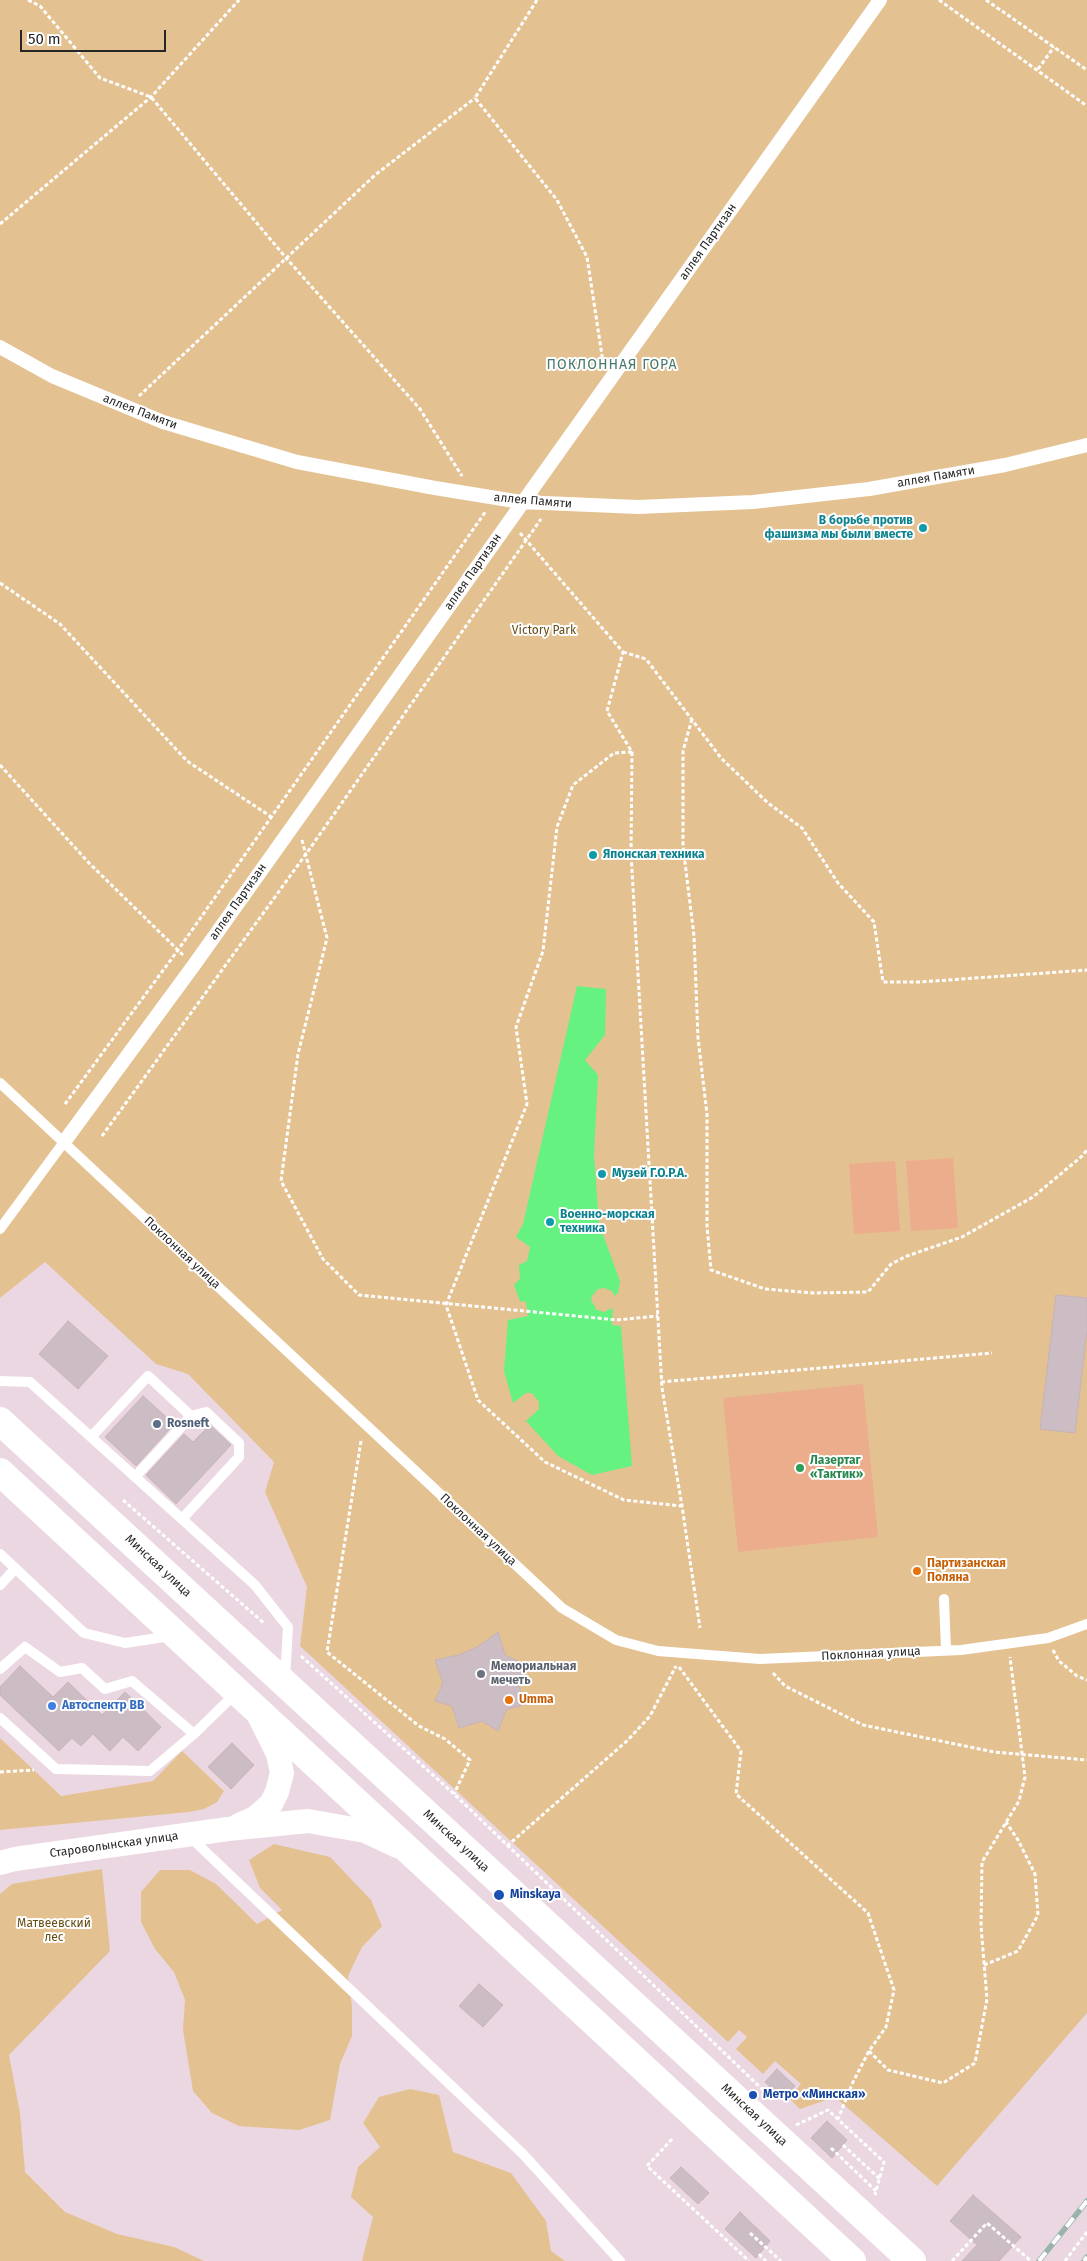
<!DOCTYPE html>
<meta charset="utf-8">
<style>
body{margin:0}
#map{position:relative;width:1087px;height:2261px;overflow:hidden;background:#ebd7e1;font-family:"Fira Sans",sans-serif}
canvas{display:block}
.scale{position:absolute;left:20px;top:30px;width:146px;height:22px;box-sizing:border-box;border:2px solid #272727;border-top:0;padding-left:6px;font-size:15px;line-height:18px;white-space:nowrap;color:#272727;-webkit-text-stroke:4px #fff;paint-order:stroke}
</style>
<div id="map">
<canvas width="1087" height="2261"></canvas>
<div class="scale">50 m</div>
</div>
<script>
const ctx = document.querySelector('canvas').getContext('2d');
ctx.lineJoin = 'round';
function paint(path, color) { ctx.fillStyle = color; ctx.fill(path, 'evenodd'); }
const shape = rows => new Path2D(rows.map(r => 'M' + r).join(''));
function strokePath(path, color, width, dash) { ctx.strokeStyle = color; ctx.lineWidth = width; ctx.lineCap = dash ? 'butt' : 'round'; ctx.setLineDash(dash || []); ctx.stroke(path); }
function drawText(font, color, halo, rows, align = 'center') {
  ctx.font = font + ' "Fira Sans",sans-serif'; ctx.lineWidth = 4; ctx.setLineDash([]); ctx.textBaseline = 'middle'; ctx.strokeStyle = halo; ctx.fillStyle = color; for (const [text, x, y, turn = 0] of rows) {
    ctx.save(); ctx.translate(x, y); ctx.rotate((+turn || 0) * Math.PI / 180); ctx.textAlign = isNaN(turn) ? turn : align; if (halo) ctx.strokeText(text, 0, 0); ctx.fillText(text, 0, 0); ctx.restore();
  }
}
paint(shape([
 [0,0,1087,0,1087,2013,937,2186,835,2097,800,2109,789,2098,801,2084,775,2061,763,2074,736,2049,747,2037,739,2030,728,2042,300,1646,307,1587,265,1492,274,1462,188,1374,156,1364,45,1262,0,1298],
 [0,1738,61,1796,153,1781,182,1751,224,1791,217,1802,204,1809,189,1812,0,1830],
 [274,1844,330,1857,371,1900,382,1926,362,1947,348,1976,352,2006,352,2036,340,2064,330,2120,299,2130,239,2126,212,2113,193,2091,183,2030,185,2000,174,1972,155,1949,141,1922,141,1892,160,1870,190,1870,216,1884,257,1924,282,1910,260,1888,249,1860],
 [102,1869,110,1951,9,2055,20,2113,25,2172,65,2212,117,2234,174,2247,204,2261,0,2261,0,1894,12,1884],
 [410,2089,439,2095,453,2152,511,2173,546,2221,551,2251,565,2261,362,2261,373,2217,351,2197,358,2167,380,2147,363,2123,379,2097]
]), '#e4c191');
paint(shape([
 [953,1158,958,1228,911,1231,906,1161],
 [895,1161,900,1231,854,1234,849,1164],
 [863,1384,878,1537,738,1552,723,1398]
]), '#ecad8c');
paint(shape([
 [577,986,606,989,605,1035,585,1060,598,1075,594,1154,599,1224,620,1281,618,1293,615,1296,612,1291,604,1288,598,1289,592,1296,591,1300,597,1310,604,1312,613,1308,612,1325,621,1326,632,1466,592,1475,558,1456,526,1421,539,1409,539,1402,532,1393,526,1393,513,1403,504,1371,508,1320,528,1316,526,1302,520,1301,514,1285,520,1279,519,1265,527,1261,530,1247,516,1237,523,1224]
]), '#65f280');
const building = shape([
 [1056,1295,1087,1298,1087,1330,1075,1433,1040,1429,1056,1295],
 [68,1321,108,1356,78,1389,39,1354,68,1321],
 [143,1396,174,1424,136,1466,105,1437,143,1396],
 [210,1425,231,1445,176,1504,146,1475,184,1434,193,1442,210,1425],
 [498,1632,505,1655,526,1665,518,1683,525,1704,506,1710,498,1731,482,1721,459,1728,452,1706,435,1701,443,1683,435,1660,459,1655,479,1646,498,1632],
 [20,1666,53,1697,68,1682,102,1715,125,1692,161,1727,138,1751,123,1737,110,1751,93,1734,81,1746,72,1738,59,1751,0,1695,0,1687,20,1666],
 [232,1743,254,1765,231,1789,208,1767,232,1743],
 [479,1984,503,2005,483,2027,459,2006,479,1984],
 [777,2069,795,2086,783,2099,765,2082,777,2069],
 [827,2121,847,2140,832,2158,811,2138,827,2121],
 [681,2167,709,2193,698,2204,670,2178,681,2167],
 [973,2195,1021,2237,999,2261,962,2261,977,2245,950,2221,973,2195],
 [740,2212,770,2241,756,2258,725,2229,740,2212]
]);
paint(building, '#ccbdc4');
strokePath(building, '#c6b2ba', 1);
strokePath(shape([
 [28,0,40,6,100,78,151,97,287,259,420,409,462,476],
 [537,0,475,98,557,200,587,257,603,362],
 [939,0,1087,106],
 [986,0,1087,70],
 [1038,69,1054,47],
 [0,224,151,97,239,0],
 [139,396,375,175,475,98],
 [520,533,623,652,607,711,632,752,631,853,662,1388,682,1506,700,1628],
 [0,583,60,624,187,761,273,818],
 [623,652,646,659,721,758,768,803,802,828,838,883,874,922,883,982,920,982,1087,970],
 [692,719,683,751,683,846,694,936,698,1038,707,1114,707,1226,711,1270,765,1289,814,1293,868,1292,891,1264,907,1256,962,1237,1033,1197,1081,1157,1087,1150],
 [632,752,614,753,573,785,557,827,543,951,516,1027,527,1104,446,1305,478,1400,545,1462,624,1500,682,1506],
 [0,765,89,863,183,955],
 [302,840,327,938,298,1054,281,1181,323,1259,359,1295,617,1320,658,1316],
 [65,1104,178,950,486,511],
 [102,1136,306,854,541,519],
 [661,1382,992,1353],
 [361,1441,327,1652,419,1726,445,1739,470,1760,454,1794],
 [123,1500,265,1624],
 [1053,1650,1059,1661,1077,1676,1087,1680],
 [301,1656,454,1794,765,2092],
 [679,1667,741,1751,736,1794,868,1913,894,1990,886,2027,869,2051,853,2082,838,2119],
 [773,1673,785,1686,863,1725,994,1752,1087,1760],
 [0,1772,34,1770],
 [507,1846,628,1740,650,1716,676,1666],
 [984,1965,1018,1951,1038,1915,1035,1874,1018,1840,1006,1822],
 [869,2051,888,2070,943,2083,975,2063,987,1999,981,1926,982,1862,1019,1801,1025,1777,1010,1657],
 [796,2125,828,2110,884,2162,875,2195],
 [672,2139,647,2166,749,2261],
 [843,2145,880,2179],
 [831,2148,876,2191],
 [750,2233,781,2261],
 [759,2254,766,2261],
 [952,2261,987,2223,1031,2261],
 [1065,2261,1087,2232]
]), '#fff', 3, [4, 2.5]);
strokePath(shape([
 [0,1083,562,1608,616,1640,658,1651,760,1659,961,1650,1048,1638,1087,1624],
 [0,1229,64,1142],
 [0,1381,30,1382,255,1585,288,1627,285,1679],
 [91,1437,148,1376,191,1416],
 [135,1477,191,1416,206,1412,239,1443,239,1457,182,1519],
 [0,1554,84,1633,125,1643,171,1636],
 [0,1585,15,1569],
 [944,1599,946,1650],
 [0,1669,25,1647,60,1672,82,1668,105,1689,132,1681,194,1734],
 [0,1718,56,1769,150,1771,194,1734,237,1692],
 [189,1836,523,2154,620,2261]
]), '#fff', 10);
strokePath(shape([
 [0,347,52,376,163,422,297,462,435,488,521,502,638,507,753,502,869,489,1005,465,1087,445],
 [64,1142,194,965,880,0]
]), '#fff', 14);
strokePath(shape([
 [239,1825,255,1818,271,1804,277,1792,282,1773,278,1754,259,1716],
 [0,1863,15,1859,228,1829,308,1821,365,1831,397,1846]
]), '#fff', 24);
strokePath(shape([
 [0,1421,912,2261],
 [0,1472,852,2261]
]), '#fff', 28);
const rail = shape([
 [1039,2261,1087,2201],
 [1084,2261,1087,2257]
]);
strokePath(rail, '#9bb3ad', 5.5);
strokePath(rail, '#fff', 4, [11]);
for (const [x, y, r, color] of [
 [923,528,5,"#0f9aa8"],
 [593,855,5,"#0f9aa8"],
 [602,1174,5,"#0f9aa8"],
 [550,1222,5,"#0f9aa8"],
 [157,1424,5,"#5c6f8a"],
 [800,1468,5,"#2e9e5b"],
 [917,1571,5,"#e8710a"],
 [481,1674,5,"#6b7280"],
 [509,1700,5,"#e8710a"],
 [52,1706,5,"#3f7fe0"],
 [499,1895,6,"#1a4fb4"],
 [753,2095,5,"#1a4fb4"]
]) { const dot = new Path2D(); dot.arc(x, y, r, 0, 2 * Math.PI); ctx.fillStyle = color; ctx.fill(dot); strokePath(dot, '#fff', 2); }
drawText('12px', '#272727', '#fff', [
 ["аллея Партизан",708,242,-55],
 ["аллея Памяти",140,412,21],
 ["аллея Памяти",936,477,-10],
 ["аллея Памяти",533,501,5],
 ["аллея Партизан",473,572,-55],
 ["аллея Партизан",238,902,-55],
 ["Поклонная улица",182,1253,43],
 ["Поклонная улица",478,1530,43],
 ["Минская улица",158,1566,43],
 ["Поклонная улица",871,1654,-3],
 ["Минская улица",456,1841,43],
 ["Староволынская улица",114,1845,-8],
 ["Минская улица",754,2115,43]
]);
drawText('bold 12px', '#0d838f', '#fff', [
 ["В борьбе против",913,521,"right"],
 ["фашизма мы были вместе",913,535,"right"],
 ["Японская техника",603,855],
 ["Музей Г.О.Р.А.",612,1174],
 ["Военно-морская",560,1215],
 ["техника",560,1229]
], 'left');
drawText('12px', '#654e16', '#fff', [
 ["Victory Park",544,631],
 ["Матвеевский",54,1924],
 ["лес",54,1938]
]);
drawText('bold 12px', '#4e5e75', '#fff', [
 ["Rosneft",167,1424]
], 'left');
drawText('bold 12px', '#27864d', '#fff', [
 ["Лазертаг",810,1461],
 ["«Тактик»",810,1475]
], 'left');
drawText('bold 12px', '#c56008', '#fff', [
 ["Партизанская",927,1564],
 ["Поляна",927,1578],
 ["Umma",519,1700]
], 'left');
drawText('bold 12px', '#5b616d', '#fff', [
 ["Мемориальная",491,1667],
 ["мечеть",491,1681]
], 'left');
drawText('bold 12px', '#366cbe', '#fff', [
 ["Автоспектр ВВ",62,1706]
], 'left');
drawText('bold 12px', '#164399', '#fff', [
 ["Minskaya",510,1895],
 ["Метро «Минская»",763,2095]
], 'left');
ctx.letterSpacing = '1px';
drawText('14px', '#47796c', '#fff', [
 ["ПОКЛОННАЯ ГОРА",612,365]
]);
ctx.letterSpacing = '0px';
</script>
